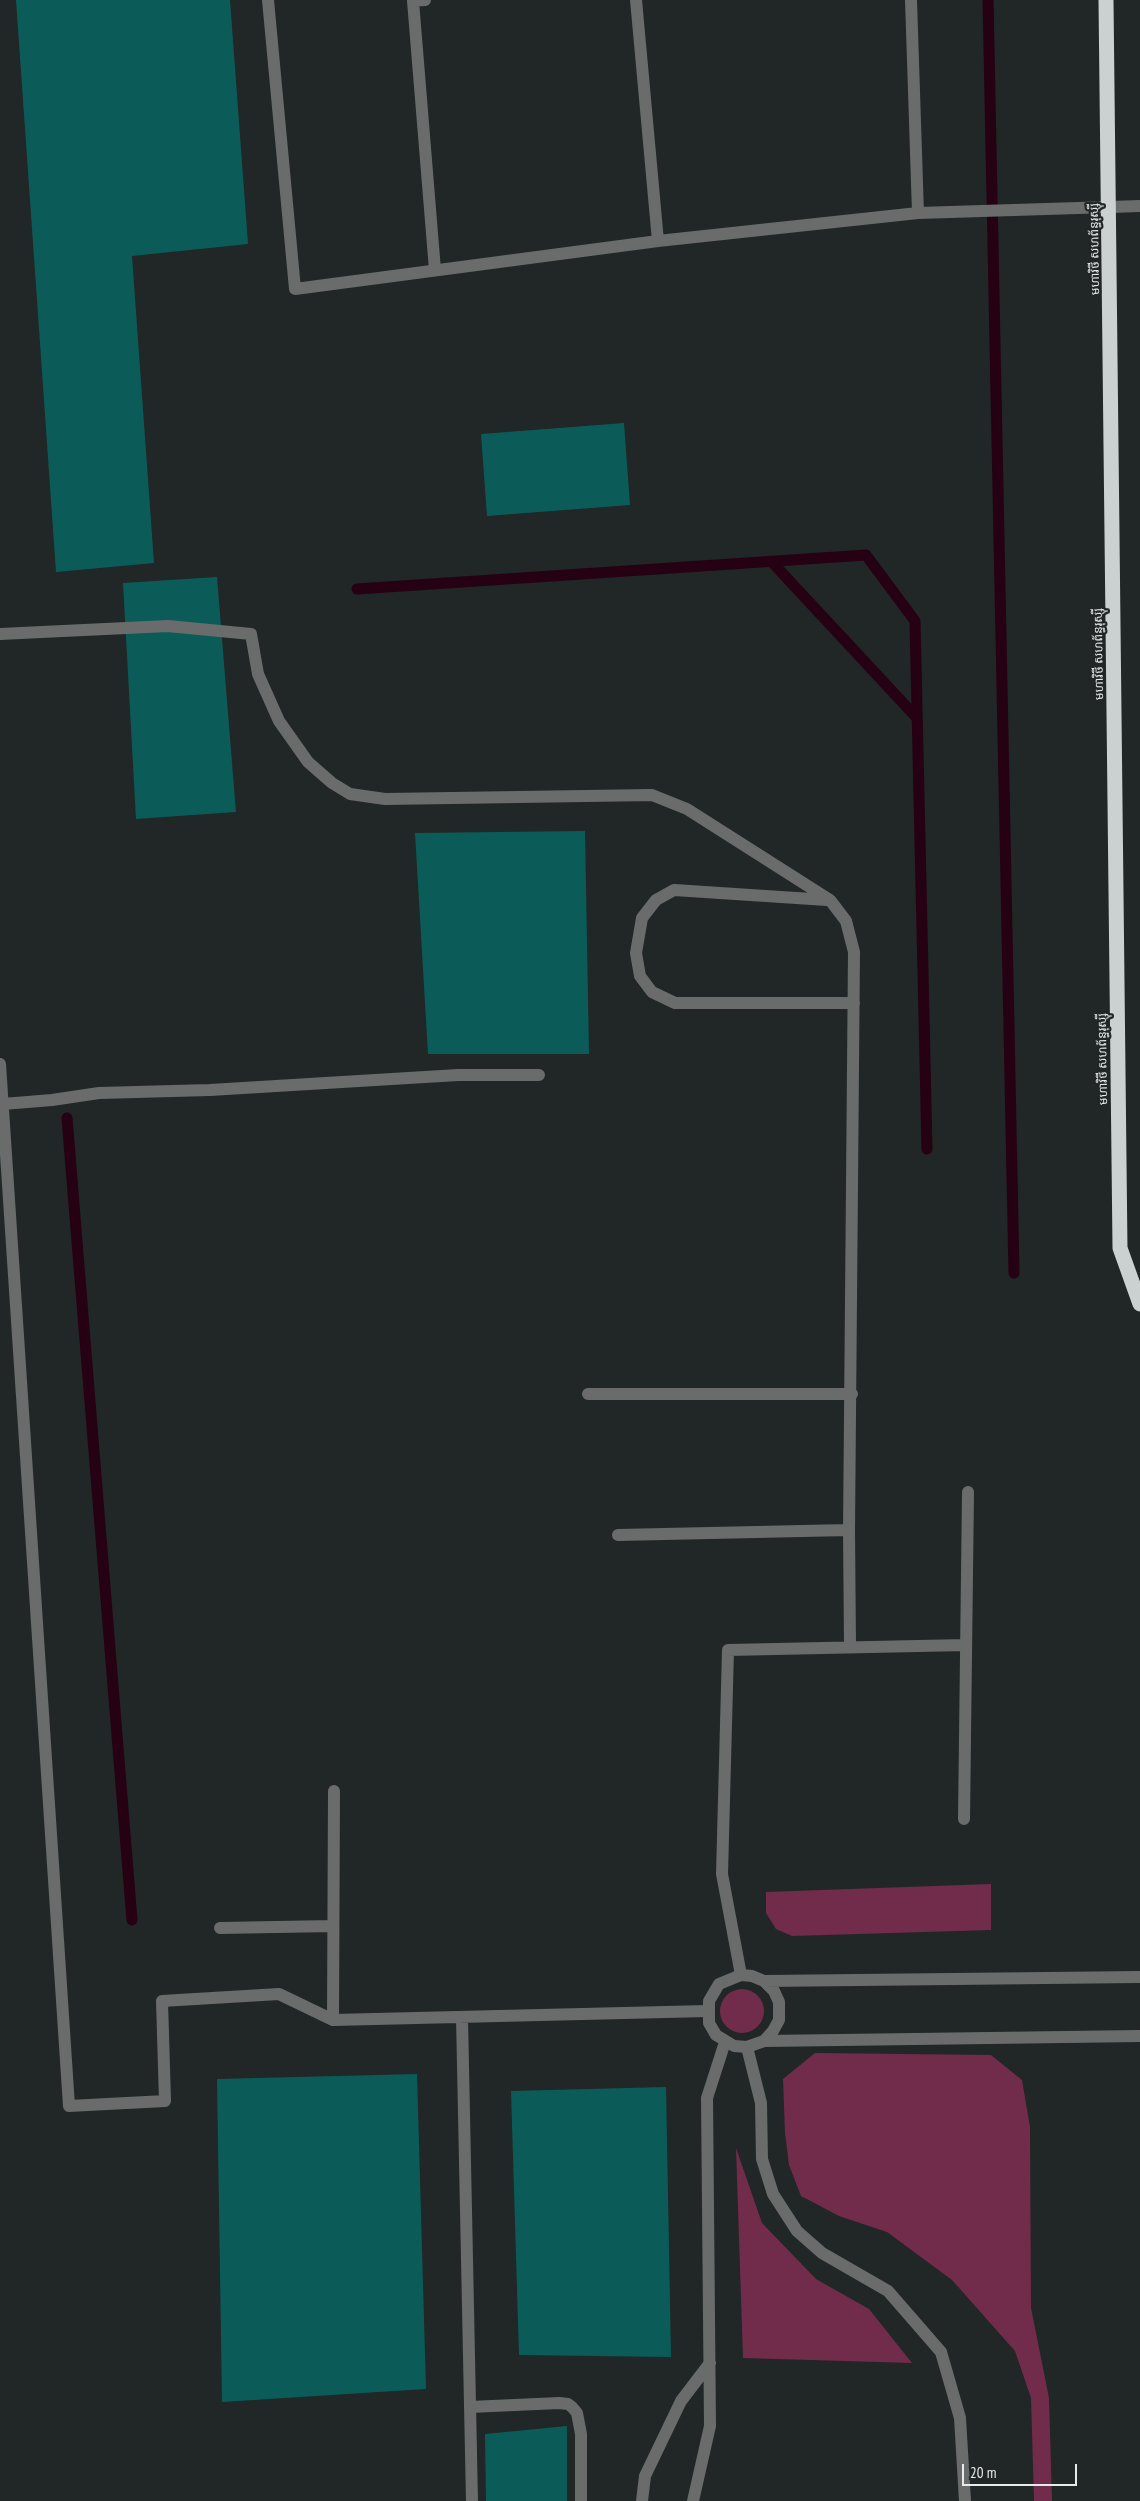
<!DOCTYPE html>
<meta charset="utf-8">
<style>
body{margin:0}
#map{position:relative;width:1140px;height:2501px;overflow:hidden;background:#212626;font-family:"PT Sans Narrow",sans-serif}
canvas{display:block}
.scale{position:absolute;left:962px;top:2464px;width:115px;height:22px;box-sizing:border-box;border:2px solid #e7eaea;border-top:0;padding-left:6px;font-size:15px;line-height:18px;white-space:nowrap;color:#e7eaea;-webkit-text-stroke:4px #212626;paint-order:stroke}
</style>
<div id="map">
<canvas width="1140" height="2501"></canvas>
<div class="scale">20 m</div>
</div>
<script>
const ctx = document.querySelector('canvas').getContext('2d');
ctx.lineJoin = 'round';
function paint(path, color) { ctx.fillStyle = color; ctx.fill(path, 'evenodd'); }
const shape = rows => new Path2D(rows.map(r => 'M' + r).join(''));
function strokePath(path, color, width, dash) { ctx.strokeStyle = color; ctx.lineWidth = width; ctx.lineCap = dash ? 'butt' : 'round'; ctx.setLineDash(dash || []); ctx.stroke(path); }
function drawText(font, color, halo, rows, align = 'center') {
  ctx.font = font + ' "PT Sans Narrow","Noto Sans Khmer",sans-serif'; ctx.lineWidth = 4.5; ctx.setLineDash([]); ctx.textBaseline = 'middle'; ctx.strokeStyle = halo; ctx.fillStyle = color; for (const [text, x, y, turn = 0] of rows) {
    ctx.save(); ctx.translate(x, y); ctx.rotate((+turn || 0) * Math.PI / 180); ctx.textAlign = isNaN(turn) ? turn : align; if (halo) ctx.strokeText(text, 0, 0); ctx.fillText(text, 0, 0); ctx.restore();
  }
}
paint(shape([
 [991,1884,991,1930,792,1936,776,1929,766,1913,766,1892],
 '720 2011a22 22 0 1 1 44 0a22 22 0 1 1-44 0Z',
 [815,2053,991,2055,1022,2080,1030,2127,1031,2308,1049,2398,1052,2501,1034,2501,1031,2398,1015,2351,952,2280,887,2232,839,2216,801,2196,789,2165,785,2133,783,2079],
 [736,2148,762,2223,816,2279,869,2309,912,2363,743,2358]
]), '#712c4b');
strokePath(shape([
 [988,0,1014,1273],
 [771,561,917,718],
 [357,589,866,555,915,621,927,1149],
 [67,1118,132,1920]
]), '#260113', 11);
paint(shape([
 [16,0,230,0,248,244,132,256,154,563,56,572],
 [624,423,630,505,487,516,481,434],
 [217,577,236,812,136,819,123,583],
 [585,831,589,1054,428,1054,415,833],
 [417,2074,426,2389,222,2402,217,2079],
 [666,2087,671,2357,519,2355,511,2091],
 [567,2426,567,2501,486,2501,485,2434]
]), '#0b5c59');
strokePath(shape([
 [268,0,295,289,658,241,918,213,1110,207],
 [425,0,413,1,435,270],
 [636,0,658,241],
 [911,0,918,213],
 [0,634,168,626,251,634,258,674,279,721,308,762,332,783,350,794,385,799,652,795,687,809,830,900,846,921,854,952,849,1530,850,1647],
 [827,900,674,890,656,900,642,918,636,953,640,976,652,992,675,1003,854,1003],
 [0,1064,69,2106,165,2101,162,2001,279,1994,333,2020,707,2011],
 [3,1104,52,1100,99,1093,210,1090,458,1075,539,1075],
 [588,1394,852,1394],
 [618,1535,849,1530],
 [964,1819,968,1492],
 [220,1928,333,1926],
 [741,1975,722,1874,728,1650,966,1645],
 [462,2017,472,2501],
 [333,2020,334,1791],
 [470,2407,559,2403,568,2404,572,2407,577,2413,581,2434,581,2501]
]), '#6a6c6c', 12);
strokePath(shape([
 [1110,207,1140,206],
 [764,1981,1140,1977],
 [764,2041,773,2031,779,2020,779,2002,774,1991,764,1981,752,1976,741,1975,719,1984,709,2001,709,2023,716,2035,734,2046,747,2047,764,2041,1140,2036],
 [747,2047,761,2103,762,2159,773,2194,797,2231,822,2253,888,2291,941,2352,960,2418,965,2501],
 [642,2501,645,2476,681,2401,710,2363],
 [693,2501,710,2426,707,2098,725,2042]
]), '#6a6c6c', 12);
strokePath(shape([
 [1106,0,1120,1248,1140,1304]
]), '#cad1d0', 15);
drawText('12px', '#e7eaea', '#212626', [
 ["មហាវិថី សហព័ន្ធរុស្ស៊ី",1095,249,-91],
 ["មហាវិថី សហព័ន្ធរុស្ស៊ី",1099,654,-91],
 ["មហាវិថី សហព័ន្ធរុស្ស៊ី",1103,1059,-91]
]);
</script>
